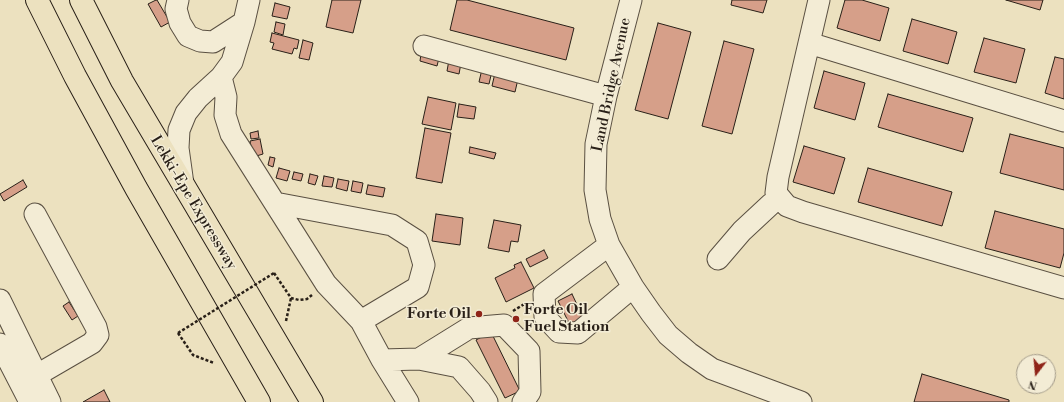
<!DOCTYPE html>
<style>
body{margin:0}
#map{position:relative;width:1064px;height:402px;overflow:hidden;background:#ece1bf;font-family:"Libre Bodoni",serif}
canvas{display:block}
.north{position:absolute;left:1016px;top:354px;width:40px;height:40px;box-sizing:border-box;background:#f3ecd5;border:1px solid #a29a89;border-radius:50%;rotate:196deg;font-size:11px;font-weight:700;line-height:16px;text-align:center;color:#292018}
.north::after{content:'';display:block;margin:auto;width:14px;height:18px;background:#8f2418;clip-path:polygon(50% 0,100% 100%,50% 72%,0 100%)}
</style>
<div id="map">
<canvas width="1064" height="402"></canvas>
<div class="north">N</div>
</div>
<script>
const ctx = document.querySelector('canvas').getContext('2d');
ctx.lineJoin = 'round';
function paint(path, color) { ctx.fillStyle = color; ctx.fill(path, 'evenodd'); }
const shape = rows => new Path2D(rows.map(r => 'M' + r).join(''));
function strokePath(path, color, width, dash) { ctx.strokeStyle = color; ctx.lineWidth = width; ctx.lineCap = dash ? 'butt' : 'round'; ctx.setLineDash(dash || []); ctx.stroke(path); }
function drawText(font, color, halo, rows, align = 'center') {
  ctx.font = font + ' "Libre Bodoni",serif'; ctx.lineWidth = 3; ctx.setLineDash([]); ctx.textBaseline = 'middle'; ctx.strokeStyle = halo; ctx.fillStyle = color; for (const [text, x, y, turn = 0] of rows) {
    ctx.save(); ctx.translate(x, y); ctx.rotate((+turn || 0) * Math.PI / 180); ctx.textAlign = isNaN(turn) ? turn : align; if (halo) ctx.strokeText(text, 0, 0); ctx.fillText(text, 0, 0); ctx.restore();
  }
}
const building = shape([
 [156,0,157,0,170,22,161,27,148,4,156,0],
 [332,0,361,0,353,33,326,27,332,0],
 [457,0,467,0,574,28,566,60,450,30,457,0],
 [732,0,767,0,763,13,731,5,732,0],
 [845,0,862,0,889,8,880,41,837,28,845,0],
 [1006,0,1043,0,1040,10,1006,0],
 [275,3,290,7,287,19,272,16,275,3],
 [912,19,957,32,948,64,903,51,912,19],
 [276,22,285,24,283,35,274,32,276,22],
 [658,23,691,32,668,119,635,110,658,23],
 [272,33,299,40,297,49,294,48,292,54,272,49,274,43,270,42,272,33],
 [984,38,1025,49,1016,83,974,72,984,38],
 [303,40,313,43,309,60,299,58,303,40],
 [724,41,754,49,732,134,702,126,724,41],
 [421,54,439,58,437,66,420,61,421,54],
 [1055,57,1064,59,1064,99,1045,93,1055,57],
 [449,60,461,63,459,74,447,71,449,60],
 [482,69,492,71,489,84,479,82,482,69],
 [824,71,865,83,855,120,814,108,824,71],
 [495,73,518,79,515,92,492,86,495,73],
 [888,94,973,118,963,152,878,127,888,94],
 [428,97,456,103,451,130,422,124,428,97],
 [459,104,476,107,474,119,457,117,459,104],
 [425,128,451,133,442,183,416,178,425,128],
 [258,131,259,138,251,139,250,133,258,131],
 [1010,134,1064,148,1064,190,1000,173,1010,134],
 [260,139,263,154,253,157,250,141,260,139],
 [804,146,845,158,834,194,793,182,804,146],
 [470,147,496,153,494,159,469,153,470,147],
 [270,157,275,158,273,167,268,165,270,157],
 [279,168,290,171,287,181,276,178,279,168],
 [868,168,952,192,942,226,858,202,868,168],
 [294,172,303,174,301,181,292,179,294,172],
 [310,174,318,176,315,185,308,183,310,174],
 [324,176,334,178,332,187,322,186,324,176],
 [338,179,349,181,347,191,336,188,338,179],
 [23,180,27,187,4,201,0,194,23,180],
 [353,181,363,183,361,193,351,191,353,181],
 [368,185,385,188,383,197,366,194,368,185],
 [995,211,1064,229,1064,253,1060,268,985,248,995,211],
 [436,214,463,218,460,245,432,241,436,214],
 [494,220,521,225,518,242,511,241,509,252,488,248,494,220],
 [544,250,548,258,530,267,526,259,544,250],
 [521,262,534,288,506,302,495,278,515,268,514,265,521,262],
 [572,294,581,313,583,312,587,319,571,327,558,301,572,294],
 [69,302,78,316,72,320,63,306,69,302],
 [491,332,520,391,505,398,476,340,491,332],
 [922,374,1009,400,1009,402,914,402,922,374],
 [104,390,110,402,83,402,104,390]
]);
paint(building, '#d69f89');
strokePath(building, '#292018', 1);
const minor = shape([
 [178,0,176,9,180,23,188,36,200,41,213,42,244,22],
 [631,0,606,96,596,144,595,190,600,219,609,245,633,287,651,313,668,335,689,353,712,369,801,402],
 [819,0,778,177,776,193,787,206,803,212,1064,288],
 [809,43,1064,121],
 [424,46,606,96],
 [221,77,226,97,225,115,231,134,326,284,361,321,382,360,408,402],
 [183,184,178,148,179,130,186,113,198,98,221,77,232,62,244,22,249,0],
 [275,203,392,225,417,241,424,265,418,287,361,321],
 [35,214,96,327,98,335,92,343,37,375],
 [609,245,544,294,545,317,559,332,578,333,633,287],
 [718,259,742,231,771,204,780,198],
 [0,300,50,402],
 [0,344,30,402],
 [419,359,469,328,504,325,529,351,530,392,523,402],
 [382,360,419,359,459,367,480,391,487,402]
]);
const highway = shape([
 [37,0,75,76,136,188,259,402],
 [81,0,122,81,312,402]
]);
strokePath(minor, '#5a5042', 23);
strokePath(highway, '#292018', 24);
strokePath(shape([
 [274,273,291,298,299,300,307,299,312,295],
 [513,311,526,303],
 [286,321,291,298],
 [178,333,193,355,214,363]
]), '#292018', 2.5, [3, 2]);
strokePath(minor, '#f3ecd5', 21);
strokePath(highway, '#ece1bf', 22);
strokePath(shape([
 [178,333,274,273]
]), '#292018', 2.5, [3, 2]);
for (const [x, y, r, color] of [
 [479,314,4,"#8f2418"],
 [516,319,4,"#8f2418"]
]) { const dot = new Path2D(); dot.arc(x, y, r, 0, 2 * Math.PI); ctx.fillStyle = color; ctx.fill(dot); strokePath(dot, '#f3ecd5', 1.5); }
drawText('15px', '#292018', '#f3ecd5', [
 ["Land Bridge Avenue",612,85,-78],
 ["Lekki-Epe Expressway",193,203,59]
]);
drawText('bold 15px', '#292018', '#f3ecd5', [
 ["Forte Oil",524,310],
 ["Fuel Station",524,327],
 ["Forte Oil",471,314,"right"]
], 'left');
</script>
